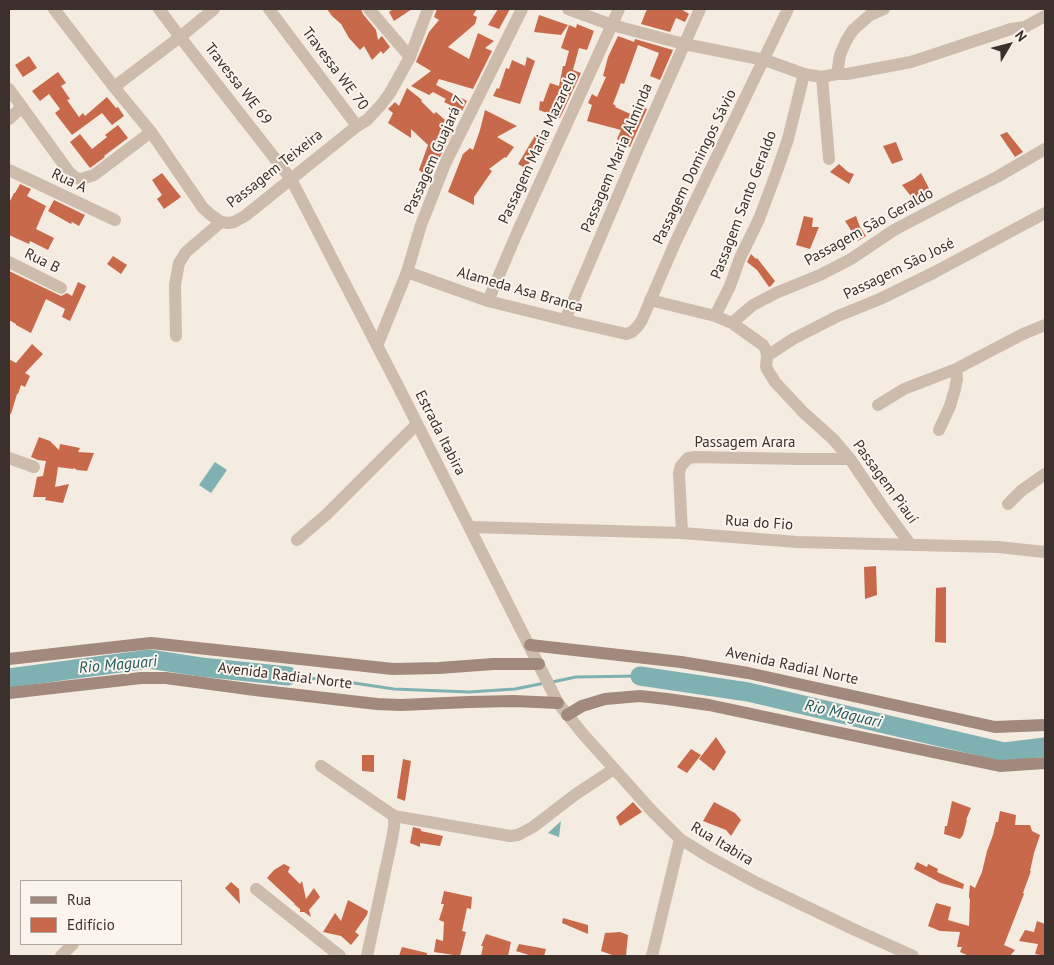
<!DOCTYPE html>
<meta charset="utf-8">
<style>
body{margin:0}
#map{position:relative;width:1054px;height:965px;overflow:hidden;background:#f4ebe1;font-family:"PT Sans",sans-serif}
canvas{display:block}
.frame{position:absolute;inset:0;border:10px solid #3b302b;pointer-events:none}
.legend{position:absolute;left:20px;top:880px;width:162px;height:65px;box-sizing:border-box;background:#fbf5ee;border:1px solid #aea6a0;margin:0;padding:6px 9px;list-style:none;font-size:15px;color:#3b302b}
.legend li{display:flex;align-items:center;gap:10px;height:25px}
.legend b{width:25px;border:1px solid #aea6a0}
.north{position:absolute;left:984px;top:20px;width:50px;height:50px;-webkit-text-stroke:4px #fbf5ee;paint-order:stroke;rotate:53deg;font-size:14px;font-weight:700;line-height:20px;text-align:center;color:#3b302b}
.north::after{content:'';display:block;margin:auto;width:18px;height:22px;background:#3b302b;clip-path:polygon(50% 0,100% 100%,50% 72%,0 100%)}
</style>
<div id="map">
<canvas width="1054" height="965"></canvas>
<div class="frame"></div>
<ul class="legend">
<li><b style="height:6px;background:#a18a7d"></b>Rua</li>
<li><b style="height:14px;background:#c8694b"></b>Edifício</li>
</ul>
<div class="north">N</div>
</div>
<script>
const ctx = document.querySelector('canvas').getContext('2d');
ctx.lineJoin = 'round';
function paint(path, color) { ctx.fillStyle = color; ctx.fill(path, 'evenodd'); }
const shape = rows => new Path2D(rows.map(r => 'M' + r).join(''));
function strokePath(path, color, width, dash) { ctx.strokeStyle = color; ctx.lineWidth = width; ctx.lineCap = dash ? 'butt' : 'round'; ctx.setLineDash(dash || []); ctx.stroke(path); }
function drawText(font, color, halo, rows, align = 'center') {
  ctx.font = font + ' "PT Sans",sans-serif'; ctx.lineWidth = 4; ctx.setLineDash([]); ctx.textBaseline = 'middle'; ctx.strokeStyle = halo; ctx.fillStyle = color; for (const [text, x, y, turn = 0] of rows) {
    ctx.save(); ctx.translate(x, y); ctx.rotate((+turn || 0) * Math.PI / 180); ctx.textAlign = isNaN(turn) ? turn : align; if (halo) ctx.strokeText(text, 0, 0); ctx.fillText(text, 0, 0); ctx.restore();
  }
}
paint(shape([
 [215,462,227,470,211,493,199,485],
 [561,821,559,837,548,833]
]), '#7fb0b2');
strokePath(shape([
 [288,676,347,682,394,689,469,692,515,689,545,683],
 [552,682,576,677,640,676]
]), '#7fb0b2', 3);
strokePath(shape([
 [640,676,748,692,1004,752,1045,747],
 [9,678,149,659,201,667,288,676]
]), '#7fb0b2', 19);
paint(shape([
 [327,9,361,9,363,14,376,30,378,40,382,36,390,47,383,54,381,51,372,60,364,46,360,50,349,38,341,24,332,16],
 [393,9,412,9,394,21,389,12],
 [437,9,477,9,473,15,477,17,475,24,448,47,469,59,478,33,494,41,485,48,492,51,473,89,439,79,436,85,467,101,462,111,444,102,446,99,433,92,429,95,411,86,431,71,416,62,429,32,439,20,434,17],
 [498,9,510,9,499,29,488,25],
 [647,9,681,9,689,14,685,22,676,18,670,32,641,24],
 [539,15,568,25,561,35,534,32],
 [577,24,594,31,587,50,579,48,573,70,581,73,560,118,539,110,540,101,543,102,550,83,559,86,563,66,565,66,569,51,561,48,569,25,576,28],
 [618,36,634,42,635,39,673,50,660,80,650,76,659,53,638,45,624,84,621,83,613,104,616,106,615,107,635,116,638,105,647,109,630,147,617,139,621,130,587,121,592,105,588,103,592,94,597,97,606,77,603,76,608,57],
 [29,56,37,68,23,77,15,65],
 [527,57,535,61,520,104,493,96,497,88,499,89,506,68,509,69,512,60,525,66],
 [58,72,66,83,61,86,70,99,67,100,79,117,83,113,85,116,107,97,116,108,118,107,124,116,112,125,102,113,72,135,55,113,60,109,49,94,40,101,32,91],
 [407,88,422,100,421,101,434,114,436,112,453,127,453,131,429,179,419,170,428,145,411,129,411,138,388,123,393,113,388,109,395,102,399,106],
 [485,110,517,126,497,137,514,147,506,158,505,157,489,169,492,171,474,197,474,205,448,192,463,154,470,148,473,150,480,130],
 [118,125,128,138,104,156,105,157,90,168,70,142,80,134,92,149,107,137,105,135],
 [1007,132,1023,152,1015,157,1000,135],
 [536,134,548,139,546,144,525,168,518,164],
 [896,142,903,160,892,164,883,146],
 [839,164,848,172,854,174,849,184,830,172],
 [162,173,181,197,164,209,157,199,162,195,152,180],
 [921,173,933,196,913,204,910,195,902,185,914,179],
 [20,184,31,189,27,196,46,206,36,229,54,238,48,250,30,241,29,244,9,235,9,203,14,193,15,193],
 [54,200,85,215,79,226,72,222,71,224,48,211],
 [804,216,813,218,812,227,819,227,810,249,796,245],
 [856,216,860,227,866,236,858,241,845,221],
 [751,254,756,259,757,258,775,281,771,286,769,287,757,270,747,262],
 [113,256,127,265,121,274,107,264],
 [9,271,61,296,67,293,72,296,78,282,86,286,70,321,62,317,65,309,46,299,31,333,16,325,16,324,9,320],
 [32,344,43,354,25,373,30,376,25,387,21,385,18,394,17,394,11,414,9,414,9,359,16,363],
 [39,437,50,441,59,450,60,444,80,448,78,452,94,453,87,471,77,470,74,468,73,469,58,467,55,487,69,484,63,503,45,500,46,497,33,497,37,477,43,476,46,461,38,460,31,457],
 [876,566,877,595,865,599,864,567],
 [946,587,946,643,935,642,936,588],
 [716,737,726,752,714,771,699,759],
 [691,749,701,755,687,773,677,767],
 [362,755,374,755,374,772,362,771],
 [403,759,411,761,405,801,397,798],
 [952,801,971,808,966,820,967,820,963,835,960,839,944,834,945,826,947,826],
 [633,802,642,812,620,826,616,817],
 [714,802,735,813,741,820,731,836,726,830,703,821],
 [1000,811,1016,815,1015,825,1030,825,1032,831,1040,835,1034,853,1030,871,1031,871,1023,893,1024,894,1004,945,1015,950,1010,956,969,956,960,952,962,947,957,947,960,932,940,931,928,926,936,903,951,907,948,920,969,926,970,899,969,898,969,895,970,885,975,888,982,872,987,851,993,835,996,822,998,822],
 [413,827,421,829,421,831,443,836,440,846,420,843,420,847,410,843],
 [917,862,927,867,928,864,938,869,937,872,964,884,963,889,941,883,914,869],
 [284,864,290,867,288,872,300,884,302,881,306,899,314,888,320,897,309,910,311,917,304,912,300,912,300,909,294,904,295,904,267,878,274,870],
 [231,882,239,889,240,904,225,888],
 [444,891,472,897,471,909,467,908,462,931,466,932,460,956,434,952,436,939,443,941,444,922,439,920,444,904,441,904],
 [348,900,368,911,367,915,355,932,359,935,351,945,341,936,323,932,335,913,341,921],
 [563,918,588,925,588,934,562,923],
 [1037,921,1045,924,1045,956,1035,954,1038,944,1019,941,1025,930,1034,932],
 [620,932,628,935,626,956,615,956,601,951,605,933],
 [486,934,511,942,508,956,481,956,483,946,481,946],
 [519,944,546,949,544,956,532,956,516,951],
 [402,947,427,953,427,956,399,956]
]), '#c8694b');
strokePath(shape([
 [159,9,180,37,214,9],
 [269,9,357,126],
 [369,9,410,57],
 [568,9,612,25,684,44,765,60,804,74,822,77,837,74,847,74,911,62,1011,29,1025,27,1045,16],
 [837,74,840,55,846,41,853,30,870,15,884,9],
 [822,77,829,159],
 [114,87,151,132,203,208,211,215,221,222,228,223,234,222,245,216,357,126,367,120,381,105,390,93,410,57,428,9],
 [9,89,69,172,76,178,81,179,94,175,151,132],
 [9,119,22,107],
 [9,170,115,220],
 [9,262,61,288],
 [407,272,488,301,565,320,626,334,632,332,638,326,642,320,675,243,788,9],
 [650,300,715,316,732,323,763,345,766,350,767,356,766,366,767,369,775,382,803,412,833,439,850,459,882,506,910,544],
 [488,301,517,233,619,9],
 [715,316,730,286,740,258,759,219,777,171,788,139,804,74],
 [565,320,637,151,700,9],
 [732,323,753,305,776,293,820,275,851,259,894,230,957,197,997,177,1045,149],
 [176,336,175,285,179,263,186,252,221,222],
 [377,346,407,272,421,225,445,164,522,9],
 [767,356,793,339,838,316,880,299,935,272,1045,213],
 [878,405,904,389,956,369,1023,334,1045,325],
 [939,430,950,406,955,389,957,379,956,369],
 [9,458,34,467],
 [1008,504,1021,491,1045,474],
 [470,527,682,533,797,542,998,547,1045,552],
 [682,533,679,473,681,466,688,458,695,457,801,459,850,459],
 [297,540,327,514,417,424],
 [321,766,394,816,510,836,518,835,533,827,576,794,614,769],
 [256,889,340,956],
 [61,956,73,944],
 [367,956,392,839,394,827,394,816],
 [652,956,680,839]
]), '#cdbbac', 12);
strokePath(shape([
 [54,9,114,87,180,37,291,179,400,390,558,703,583,734,652,811,680,839,709,857,757,883,853,929,913,956]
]), '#cdbbac', 12);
strokePath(shape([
 [530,645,681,662,748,673,995,727,1045,725],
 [9,659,151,643,393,669,439,668,493,664,539,664],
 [9,693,141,678,166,678,255,690,377,704,401,705,469,702,514,701,558,703],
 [567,715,582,706,605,699,640,696,667,699,709,705,822,729,1000,766,1045,763]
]), '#a18a7d', 12);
drawText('15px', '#3b302b', '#fbf5ee', [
 ["Travessa WE 70",335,69,53],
 ["Travessa WE 69",238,84,52],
 ["Passagem Maria Mazarelo",538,148,-65],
 ["Passagem Guajará 7",435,155,-66],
 ["Passagem Maria Alminda",617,158,-67],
 ["Passagem Domingos Sávio",695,167,-64],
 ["Passagem Teixeira",275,169,-38],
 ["Rua A",69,181,25],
 ["Passagem Santo Geraldo",744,205,-69],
 ["Passagem São Geraldo",869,227,-29],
 ["Rua B",42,261,26],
 ["Passagem São José",899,269,-26],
 ["Alameda Asa Branca",520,290,16],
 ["Estrada Itabira",440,433,63],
 ["Passagem Arara",745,443],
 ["Passagem Piauí",885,482,54],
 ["Rua do Fio",759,523,4],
 ["Avenida Radial Norte",792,666,12],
 ["Avenida Radial Norte",285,676,7],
 ["Rua Itabira",722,844,31]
]);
drawText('italic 16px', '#1f5a5e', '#fbf5ee', [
 ["Rio Maguari",118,665,-5],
 ["Rio Maguari",843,714,13]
]);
</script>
